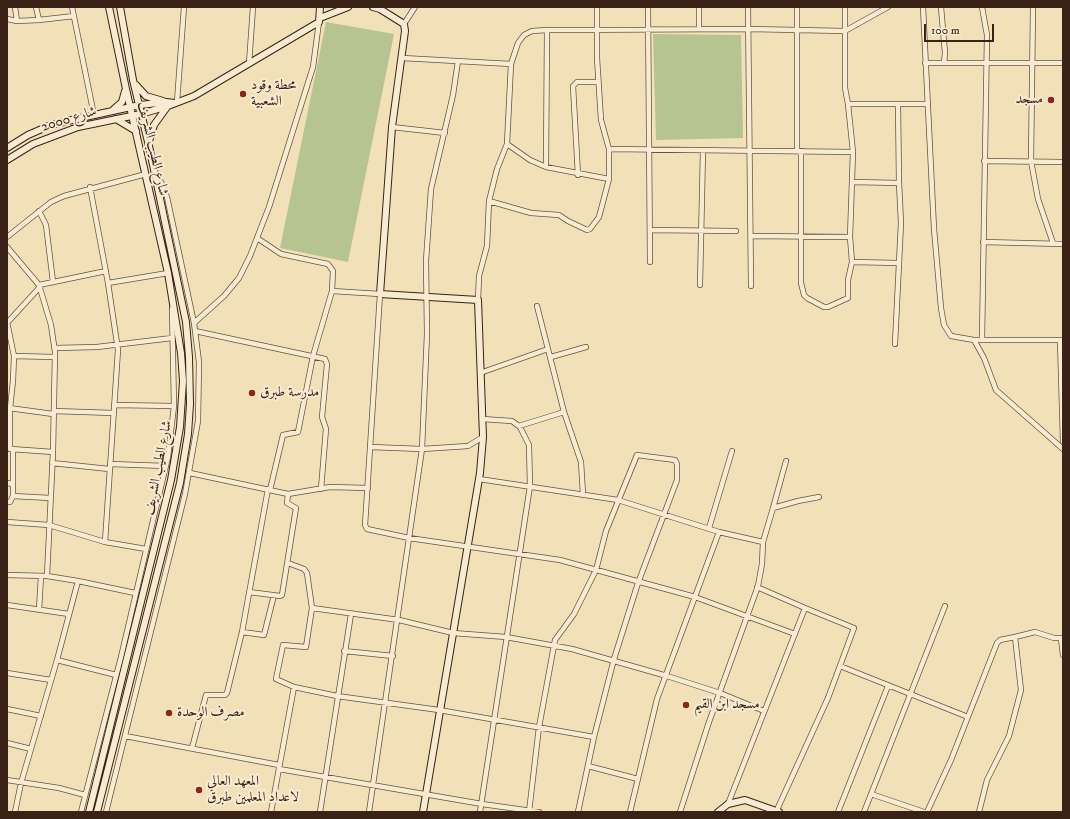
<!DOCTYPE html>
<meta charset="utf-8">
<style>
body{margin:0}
#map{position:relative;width:1070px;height:819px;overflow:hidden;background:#f2e1b8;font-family:"IM FELL DW Pica",serif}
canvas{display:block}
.frame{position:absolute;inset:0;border:8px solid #3a2216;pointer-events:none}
.scale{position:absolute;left:924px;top:24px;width:70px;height:18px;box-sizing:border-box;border:2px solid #3a2216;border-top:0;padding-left:5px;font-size:12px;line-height:14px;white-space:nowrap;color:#3a2216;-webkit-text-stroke:3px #f7ecd1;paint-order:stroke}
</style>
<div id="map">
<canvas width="1070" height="819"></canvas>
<div class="frame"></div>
<div class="scale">100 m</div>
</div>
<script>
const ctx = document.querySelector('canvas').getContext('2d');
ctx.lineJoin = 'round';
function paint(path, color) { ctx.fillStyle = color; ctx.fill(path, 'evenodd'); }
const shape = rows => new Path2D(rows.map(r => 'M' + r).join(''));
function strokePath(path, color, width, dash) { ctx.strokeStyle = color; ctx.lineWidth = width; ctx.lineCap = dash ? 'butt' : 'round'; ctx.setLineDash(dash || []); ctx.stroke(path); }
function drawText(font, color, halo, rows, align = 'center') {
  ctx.font = font + ' "IM FELL DW Pica",Amiri,serif'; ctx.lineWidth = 4; ctx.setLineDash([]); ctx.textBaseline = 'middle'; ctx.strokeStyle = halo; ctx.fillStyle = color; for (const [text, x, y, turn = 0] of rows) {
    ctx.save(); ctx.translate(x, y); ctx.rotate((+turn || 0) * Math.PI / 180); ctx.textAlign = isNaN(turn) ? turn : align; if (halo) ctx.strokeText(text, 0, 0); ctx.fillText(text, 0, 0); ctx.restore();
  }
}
paint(shape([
 [326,22,394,34,348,262,280,248],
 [653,34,741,35,743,138,656,140]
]), '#b6c492');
const street = shape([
 [15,7,17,21,39,20],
 [36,7,39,20,74,16],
 [72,7,94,115],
 [648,7,650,262],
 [748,7,751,286],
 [797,7,797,151],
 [845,7,845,88,848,104,927,104],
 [923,7,934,229,941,308,944,325,951,336,974,340,984,358,996,390,1063,449],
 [941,7,945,53,944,63],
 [1033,7,1031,161,1038,199,1053,243],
 [7,19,17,21],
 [404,24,415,7],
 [699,29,699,7],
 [402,58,511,64],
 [925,63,1063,63],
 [249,64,253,7],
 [177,102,184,7],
 [392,127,445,133],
 [507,144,530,160,546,167,609,179],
 [609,149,853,152],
 [801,151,801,283,804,295,807,298,824,307,828,307,848,298,848,280,852,262,850,237,853,152,848,104],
 [984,161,1063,162],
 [546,167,547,30],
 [578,175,573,86,577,82,598,82],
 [853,182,899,183,898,104],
 [90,187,108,283,118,350,105,542],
 [489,201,531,213,559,215,568,221,587,230,590,229,599,217,609,179,609,149,601,120,597,58,597,7],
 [39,211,46,225,53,282],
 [650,230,736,231],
 [751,236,850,237],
 [7,237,51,202,64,196,146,174],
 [257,238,281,254,328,264,333,271,332,291],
 [983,242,1063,244],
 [7,247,39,285,51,325,55,352,53,452,47,576,7,575],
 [852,262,899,263],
 [108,283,168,273],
 [39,285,106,271],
 [700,285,703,150],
 [478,300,479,276,487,246,489,201,497,169,507,144,511,64,518,43,524,35,532,31,547,30,749,29,845,31,888,7],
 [537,306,564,412,581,462,583,494],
 [7,322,14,356,13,381,10,408,10,449],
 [7,323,39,288],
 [194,323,224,296,239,278,250,256,269,207,313,67,319,22],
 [195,331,325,359,327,364,322,417,326,429,321,489],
 [974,340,1063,340],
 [982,340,987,35,982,7],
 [1060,340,1063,442],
 [895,344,901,223,899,183],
 [55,348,97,347,172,338],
 [14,356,54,357],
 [551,357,586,347],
 [480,373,548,349],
 [114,405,174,406],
 [9,408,53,414],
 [54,411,113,413],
 [519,426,564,412],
 [370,447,422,449,468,446,483,437],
 [11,449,53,452],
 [52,463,109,469],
 [110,464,166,466],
 [190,473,288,494,330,487,368,488],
 [479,479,618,500,719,532,763,542,762,564,758,586,709,722,680,812],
 [7,483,13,484],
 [270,490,283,435,298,432,313,356,332,291,380,294,365,525,367,529,409,538,560,560,695,597,795,634],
 [13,496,50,498],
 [7,502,10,502,13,496,13,449],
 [773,508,786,461],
 [7,522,49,525,105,542,146,549],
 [709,528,732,451],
 [763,542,773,508,798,501,819,497],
 [288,563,304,569,307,573,312,608,399,620,453,633,506,637,572,649,667,676,720,693,764,711],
 [78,581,135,593],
 [249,592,280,596,282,595,296,508,287,503,288,494],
 [7,605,69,614],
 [39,610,41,576],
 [242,632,264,635,274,595],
 [1061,639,1063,655],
 [344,651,393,656],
 [57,660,116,675],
 [840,666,968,717],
 [7,673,51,680],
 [294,687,276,679,283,645,306,647,312,608],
 [7,709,41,716],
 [125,736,279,765],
 [7,743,31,749],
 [192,748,206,695,225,695,227,693,242,632,268,489],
 [588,766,638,779],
 [279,769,482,804,539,812],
 [7,780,59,788,85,795],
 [871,794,924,812],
 [728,804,805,608,757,587],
 [15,812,21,783,57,660,78,581,47,576],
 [81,812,121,657,168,457,174,406,172,309],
 [106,812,185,494,198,421,199,362,194,323,167,197,161,182,155,176],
 [271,812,294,687,337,696,439,710,594,737],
 [320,812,351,614],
 [369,812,422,449,427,334,426,261,431,189,453,95,458,61],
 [480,812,530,486,529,445,520,427,512,421,482,419],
 [529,812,539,727,555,640,574,614,596,570,606,531,637,455,675,460,677,464,677,480,638,583,614,659,594,737,578,812],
 [630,812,657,699,719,532],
 [776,812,828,698,854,628,805,608],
 [838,812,888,686],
 [864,812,945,606],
 [927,812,951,760,997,643,1000,640,1015,637],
 [979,812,987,780,1009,736,1021,690,1015,637,1035,632,1054,638,1063,638]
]);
const secondary = shape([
 [373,7,380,9,404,24,405,31,392,127,380,294,478,300,483,437,480,473,423,812],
 [320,18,348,7],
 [136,85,146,96,163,101],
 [114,109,122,102,125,91],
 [116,119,136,131],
 [149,141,154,125,167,107],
 [7,148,28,135,51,125,76,119,140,105,166,102,175,103],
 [7,160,33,144,78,127,141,114,168,106,194,96,319,22,320,7],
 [89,812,171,480,180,427,183,381,181,353,168,273,126,89,109,7],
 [97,812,180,483,188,434,190,404,189,357,186,322,149,146,133,80,120,7],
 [718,812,728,804,745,800,779,812]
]);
strokePath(street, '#68523e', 6);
strokePath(secondary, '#3a2216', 8);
strokePath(street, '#f7ecd1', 4.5);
strokePath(secondary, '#f7ecd1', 6);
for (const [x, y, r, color] of [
 [243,94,4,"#8f2418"],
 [1051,100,4,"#8f2418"],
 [252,393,4,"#8f2418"],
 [686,705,4,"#8f2418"],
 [169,713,4,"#8f2418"],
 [199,790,4,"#8f2418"]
]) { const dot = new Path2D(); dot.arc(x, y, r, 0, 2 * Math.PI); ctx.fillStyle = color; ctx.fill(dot); strokePath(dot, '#f7ecd1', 1.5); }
drawText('14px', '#3a2216', '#f7ecd1', [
 ["محطة وقود",251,86],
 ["الشعبية",251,102],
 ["مسجد",1043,100,"right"],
 ["مدرسة طبرق",260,393],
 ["مسجد ابن القيم",694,705],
 ["مصرف الوحدة",177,713],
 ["المعهد العالي",207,782],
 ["لاعداد المعلمين طبرق",207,798]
], 'left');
drawText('14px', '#3a2216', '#f7ecd1', [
 ["شارع 2000",69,120,-17],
 ["شارع الطيب الشريف",152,149,77],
 ["شارع الطيب الشريف",159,468,-79]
]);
</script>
